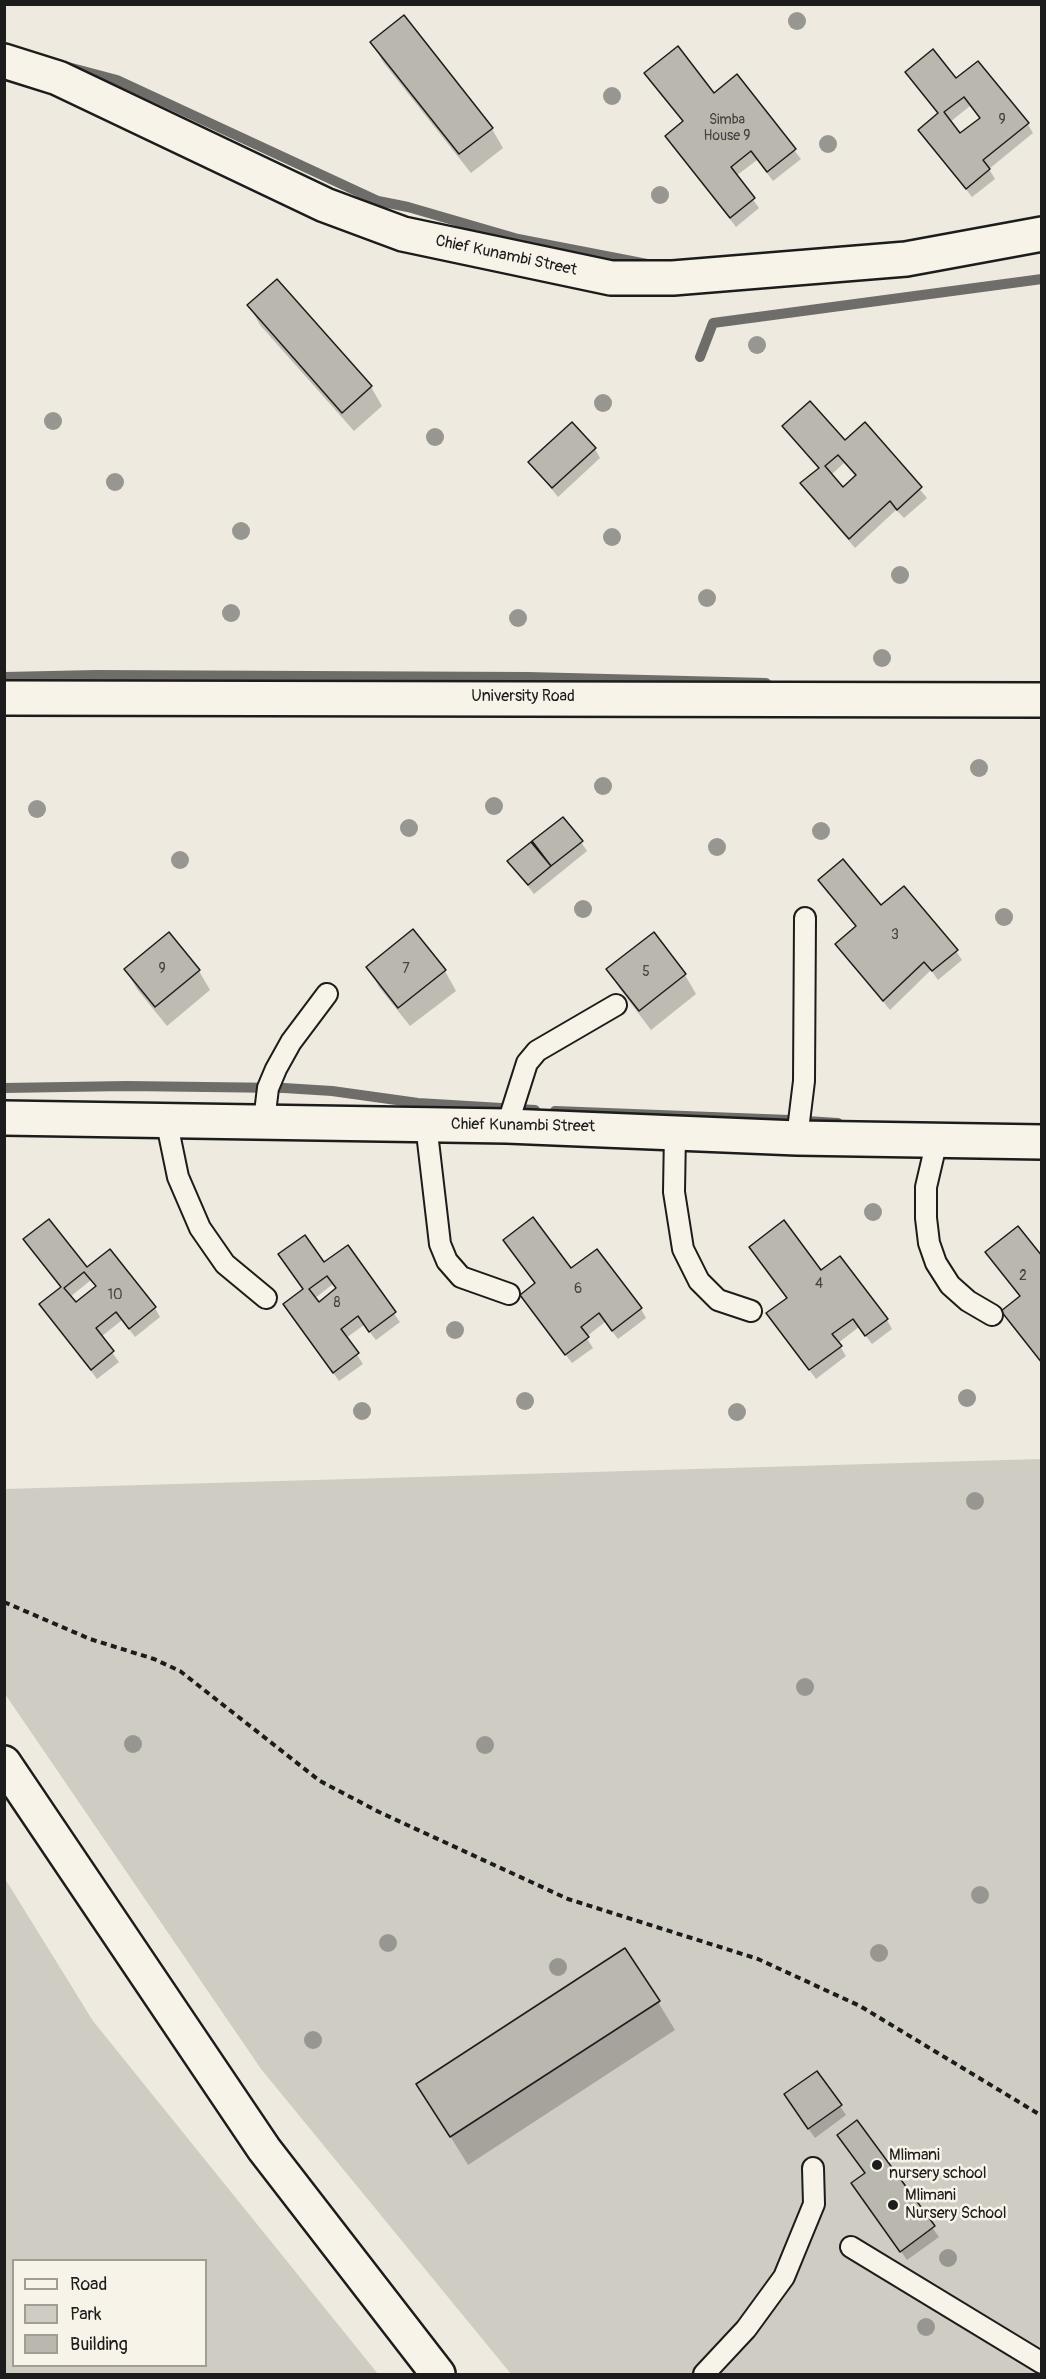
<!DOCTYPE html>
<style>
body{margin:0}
#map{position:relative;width:1046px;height:2379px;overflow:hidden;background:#eeeae0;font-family:Pangolin,sans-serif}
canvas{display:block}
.frame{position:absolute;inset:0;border:6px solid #1c1c1c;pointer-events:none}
.legend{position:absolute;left:12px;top:2259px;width:195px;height:108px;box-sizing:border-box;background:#f7f3e8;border:2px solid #9f9d96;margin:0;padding:8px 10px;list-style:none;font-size:18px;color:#1c1c1c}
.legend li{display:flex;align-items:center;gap:12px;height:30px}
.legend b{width:30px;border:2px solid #9f9d96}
</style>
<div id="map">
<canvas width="1046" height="2379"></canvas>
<div class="frame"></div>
<ul class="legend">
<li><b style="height:8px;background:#f7f3e8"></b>Road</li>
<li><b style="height:16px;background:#cfccc3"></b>Park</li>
<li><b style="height:16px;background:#bab7af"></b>Building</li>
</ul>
</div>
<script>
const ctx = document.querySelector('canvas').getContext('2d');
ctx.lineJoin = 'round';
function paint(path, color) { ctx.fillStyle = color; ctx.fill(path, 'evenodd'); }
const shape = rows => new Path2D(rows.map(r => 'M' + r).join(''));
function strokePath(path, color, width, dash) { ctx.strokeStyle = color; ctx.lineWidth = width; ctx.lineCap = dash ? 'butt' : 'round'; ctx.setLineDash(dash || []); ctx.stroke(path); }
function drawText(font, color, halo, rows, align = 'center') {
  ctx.font = font + ' Pangolin,sans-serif'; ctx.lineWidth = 5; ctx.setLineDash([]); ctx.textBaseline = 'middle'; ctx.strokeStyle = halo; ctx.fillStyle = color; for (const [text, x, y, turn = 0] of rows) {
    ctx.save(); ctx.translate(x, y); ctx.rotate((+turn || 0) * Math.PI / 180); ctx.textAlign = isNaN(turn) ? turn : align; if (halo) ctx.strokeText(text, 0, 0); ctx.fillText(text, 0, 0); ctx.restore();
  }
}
paint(shape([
 [1041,1459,1041,2374,511,2374,261,2069,5,1694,4,1489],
 [4,1877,93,2021,378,2374,5,2374],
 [14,2260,206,2260,206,2366,14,2366]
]), '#cfccc3');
paint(shape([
 [372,42,492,129,503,148,471,173,383,62],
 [737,76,801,159,773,181,757,160,736,176,759,208,736,227,673,145,684,123,652,82,714,95],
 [956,80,1027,123,1033,133,989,169,995,179,972,197,920,130,939,114],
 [970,106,981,119,960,135,950,122],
 [249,305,371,387,382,406,354,431,260,325],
 [865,424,927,498,904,518,896,510,855,548,808,493,802,484,819,469,784,427,844,443],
 [844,463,856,477,843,489,831,475],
 [595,449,600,458,558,497,530,462],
 [581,842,587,851,534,894,509,862,531,844,538,847],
 [820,881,881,907,956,951,962,960,938,980,931,970,890,1010,837,945,857,928],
 [413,931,445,971,456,991,410,1026,379,987,368,967],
 [654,934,685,975,696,994,651,1030,620,989,608,970],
 [126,970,199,971,210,990,167,1026,137,989],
 [25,1240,87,1269,155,1308,160,1317,135,1337,122,1320,101,1337,119,1362,97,1379,41,1305,62,1288],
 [91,1280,96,1287,75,1304,70,1297],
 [347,1247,400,1322,376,1340,364,1325,346,1338,363,1364,339,1381,290,1314,304,1290,280,1255,324,1264],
 [333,1284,337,1290,318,1304,314,1299],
 [751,1248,821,1272,887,1320,892,1329,872,1344,859,1327,838,1343,846,1356,816,1379,768,1314,788,1299],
 [987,1252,1042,1259,1042,1363,1003,1311,1020,1297],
 [571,1271,641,1309,646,1318,618,1339,605,1322,586,1337,593,1348,572,1363,527,1305],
 [658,2002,675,2030,468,2165,418,2084],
 [817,2073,846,2115,815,2138,791,2104],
 [857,2122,939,2237,907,2260,853,2184,866,2174,839,2136]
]), '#0003');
strokePath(shape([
 [68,67,117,80,378,201,408,207,518,239,647,264],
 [700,357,713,323,1042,279],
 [4,677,96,675,528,677,766,683],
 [4,1088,127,1086,284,1088,332,1091,418,1103,535,1110],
 [555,1111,790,1120],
 [806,1121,838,1123]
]), '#6f6d69', 10);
const building = shape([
 [404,15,493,128,459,154,370,42,404,15],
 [678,46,714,93,737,74,796,149,767,172,751,151,731,167,755,198,730,218,665,136,683,121,644,73,678,46],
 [933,49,956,78,978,61,1029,123,983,160,990,169,966,189,918,130,938,113,905,72,933,49],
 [964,97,980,118,960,133,944,112,964,97],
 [277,279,372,386,342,413,247,305,277,279],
 [810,401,845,440,865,422,922,487,897,510,890,501,849,539,800,483,819,468,782,426,810,401],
 [838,455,856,475,843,487,825,466,838,455],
 [572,422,596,448,552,488,528,462,572,422],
 [563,817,583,841,551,866,532,841,563,817],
 [531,842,551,866,528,885,507,861,531,842],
 [843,859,881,905,904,886,958,950,932,971,924,962,883,1001,835,944,856,926,818,880,843,859],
 [413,929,446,970,398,1008,366,967,413,929],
 [169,932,200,970,155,1007,124,969,169,932],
 [654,932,686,974,639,1011,606,969,654,932],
 [533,1217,571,1268,597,1249,642,1308,612,1331,599,1313,581,1327,589,1337,565,1355,520,1295,535,1283,503,1240,533,1217],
 [49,1219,87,1267,110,1249,156,1307,129,1329,116,1312,96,1328,114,1351,91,1370,39,1304,61,1287,23,1239,49,1219],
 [84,1272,96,1286,76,1302,64,1288,84,1272],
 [784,1220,821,1270,840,1256,888,1319,865,1336,853,1319,832,1334,842,1346,809,1370,766,1313,787,1298,749,1247,784,1220],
 [1018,1226,1042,1256,1042,1363,1001,1311,1020,1296,985,1252,1018,1226],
 [305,1235,324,1262,348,1245,396,1312,369,1332,358,1316,341,1329,359,1353,333,1373,283,1304,303,1289,278,1254,305,1235],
 [327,1276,336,1288,319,1302,309,1289,327,1276],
 [625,1948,660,2001,450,2137,416,2084,625,1948],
 [817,2071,842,2105,808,2129,784,2094,817,2071],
 [857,2120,935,2226,900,2252,851,2183,865,2173,837,2135,857,2120]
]);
paint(building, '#bab7af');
strokePath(building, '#1c1c1c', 1.5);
const lane = shape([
 [166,1119,178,1177,200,1228,225,1264,266,1298],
 [264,1121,268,1088,276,1069,291,1042,327,994],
 [426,1124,440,1244,447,1261,461,1277,509,1294],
 [507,1126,527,1063,537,1051,616,1005],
 [675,1132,674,1192,683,1249,699,1281,718,1300,751,1311],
 [797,1138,804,1081,805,918],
 [937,1140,926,1187,926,1218,929,1243,936,1263,950,1285,968,1301,992,1315],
 [851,2247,1042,2363],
 [704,2374,746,2329,784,2277,814,2204,813,2168]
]);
const street = shape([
 [4,61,58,78,325,205,403,234,611,278,673,278,906,259,1042,234],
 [4,1118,507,1126,797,1138,1042,1142],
 [4,1763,264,2149,438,2374]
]);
const secondary = shape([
 [4,698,1042,700]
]);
strokePath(lane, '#1c1c1c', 24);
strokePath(street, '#1c1c1c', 38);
strokePath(secondary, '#1c1c1c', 38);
strokePath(shape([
 [4,1602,90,1639,154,1659,180,1671,320,1781,379,1812,568,1899,758,1959,860,2006,1042,2116]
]), '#1c1c1c', 4, [6, 4.5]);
strokePath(lane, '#f7f3e8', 20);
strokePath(street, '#f7f3e8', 33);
strokePath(secondary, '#f7f3e8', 33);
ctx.fillStyle = '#989690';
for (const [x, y] of [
 [797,21],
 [612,96],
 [828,144],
 [660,195],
 [757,345],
 [603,403],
 [53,421],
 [435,437],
 [115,482],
 [241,531],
 [612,537],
 [900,575],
 [707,598],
 [231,613],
 [518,618],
 [882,658],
 [979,768],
 [603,786],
 [494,806],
 [37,809],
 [409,828],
 [821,831],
 [717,847],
 [180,860],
 [583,909],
 [1004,917],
 [873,1212],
 [455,1330],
 [967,1398],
 [525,1401],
 [362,1411],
 [737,1412],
 [975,1501],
 [805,1687],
 [133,1744],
 [485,1745],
 [980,1895],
 [388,1943],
 [879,1953],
 [558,1967],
 [313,2040],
 [948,2258],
 [926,2327]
]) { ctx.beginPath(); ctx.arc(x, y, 9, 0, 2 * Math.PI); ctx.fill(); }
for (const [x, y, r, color] of [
 [877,2165,6,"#1c1c1c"],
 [893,2205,6,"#1c1c1c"]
]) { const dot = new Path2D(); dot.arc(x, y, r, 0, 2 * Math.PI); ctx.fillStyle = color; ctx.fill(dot); strokePath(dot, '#f7f3e8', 2); }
drawText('14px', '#444341', null, [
 ["Simba",727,120],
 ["House 9",727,136],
 ["9",1002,120],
 ["3",895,935],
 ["9",162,969],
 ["7",406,969],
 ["5",646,972],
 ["2",1023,1276],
 ["4",819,1284],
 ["6",578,1289],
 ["10",115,1295],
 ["8",337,1303]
]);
drawText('16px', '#1c1c1c', '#f7f3e8', [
 ["Chief Kunambi Street",506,256,12],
 ["University Road",523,697],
 ["Chief Kunambi Street",523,1126,1]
]);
drawText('16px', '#1c1c1c', '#f7f3e8', [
 ["Mlimani",889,2156],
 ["nursery school",889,2174],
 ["Mlimani",905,2196],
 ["Nursery School",905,2214]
], 'left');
</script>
